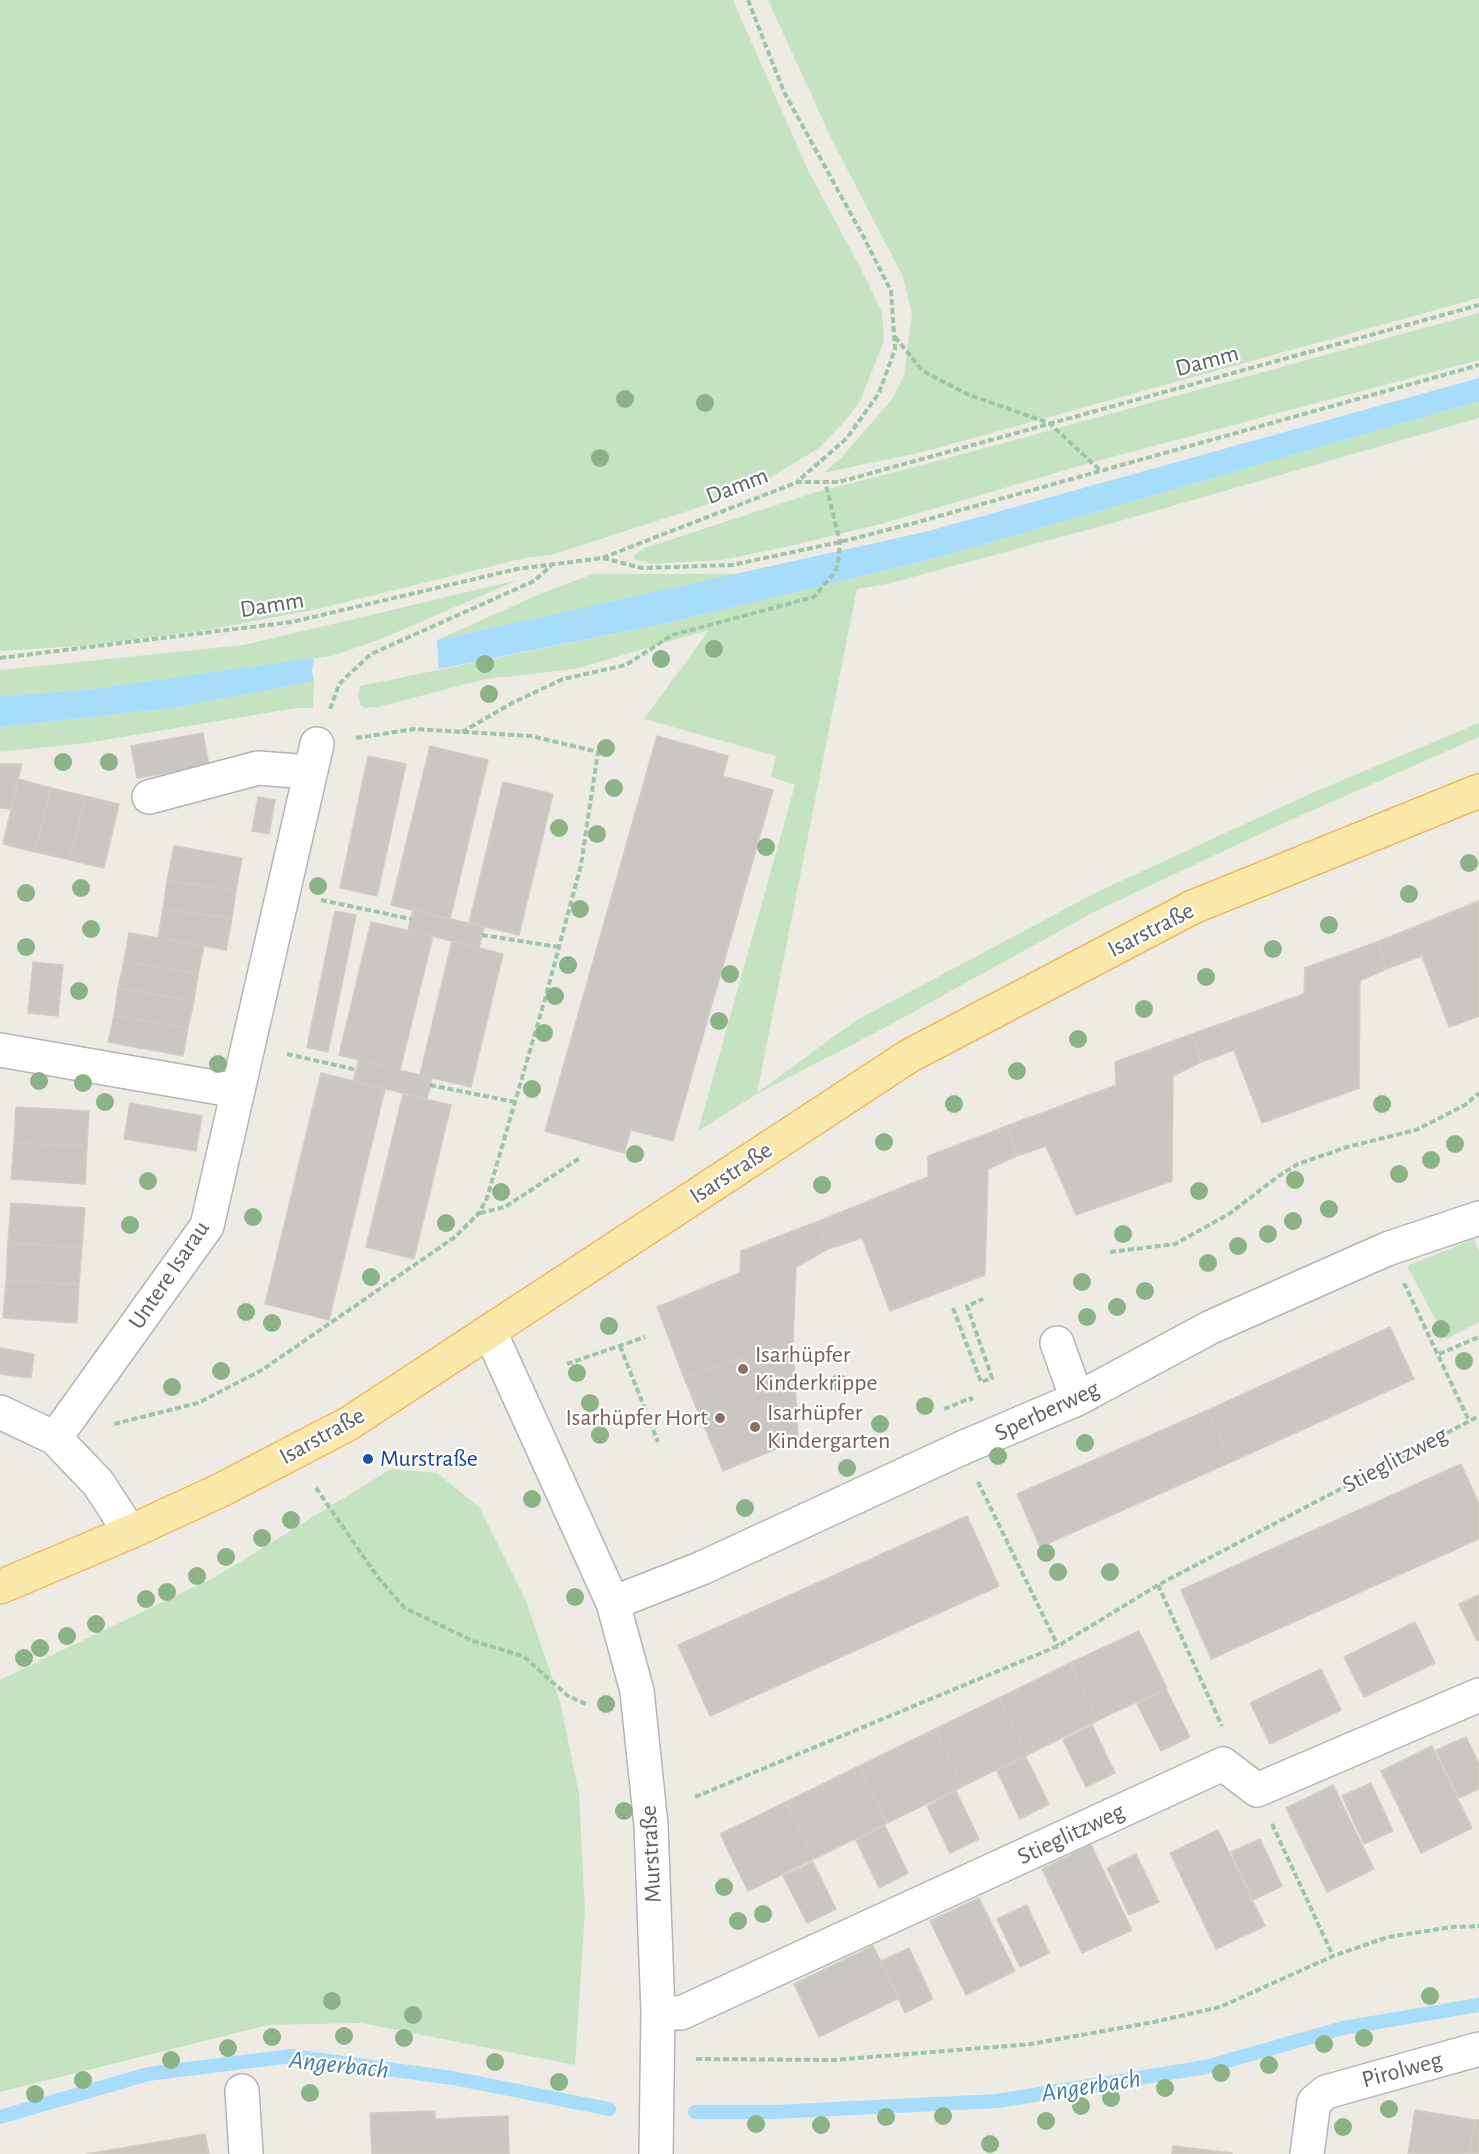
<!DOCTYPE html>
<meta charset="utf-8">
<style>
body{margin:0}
canvas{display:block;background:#eeebe4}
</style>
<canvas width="1479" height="2154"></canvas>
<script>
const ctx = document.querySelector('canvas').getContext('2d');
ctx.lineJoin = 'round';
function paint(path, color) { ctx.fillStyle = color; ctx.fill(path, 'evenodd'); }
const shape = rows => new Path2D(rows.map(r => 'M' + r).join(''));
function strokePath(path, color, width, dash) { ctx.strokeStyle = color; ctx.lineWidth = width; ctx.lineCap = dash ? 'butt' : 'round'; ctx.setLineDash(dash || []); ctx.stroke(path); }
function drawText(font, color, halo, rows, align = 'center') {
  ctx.font = font + ' "Alegreya Sans",sans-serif'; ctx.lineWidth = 4.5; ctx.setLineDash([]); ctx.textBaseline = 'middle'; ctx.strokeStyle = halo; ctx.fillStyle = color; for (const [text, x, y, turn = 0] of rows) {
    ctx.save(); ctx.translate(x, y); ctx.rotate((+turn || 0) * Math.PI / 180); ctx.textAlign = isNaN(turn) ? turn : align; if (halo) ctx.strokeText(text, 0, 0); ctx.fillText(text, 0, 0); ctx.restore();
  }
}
paint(shape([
 [0,0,733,0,807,168,862,271,882,312,884,341,861,399,846,420,819,448,757,486,700,507,551,555,525,558,318,609,212,629,97,645,0,651],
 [768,0,1479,0,1479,298,923,452,823,473,842,457,893,398,904,375,912,314,903,277,831,138],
 [1479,313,1479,360,1097,461,881,524,781,548,722,560,651,564,634,559,635,554,645,548,813,493,941,460],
 [1479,401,1479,418,1120,521,887,584,857,589,757,1093,855,1021,1097,892,1314,792,1479,723,1479,737,1277,826,1094,912,886,1027,757,1094,698,1131,795,785,771,777,776,756,644,719,709,630,575,669,486,679,378,707,365,708,360,705,358,696,360,686,672,622,940,557],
 [593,574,737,574,437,640,542,593],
 [518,580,381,639,332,656,86,690,0,696,0,670,244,645],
 [314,681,313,708,297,708,86,743,0,752,0,727,173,708],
 [1474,1239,1479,1251,1479,1322,1446,1339,1407,1266],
 [391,1469,437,1473,479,1507,526,1601,560,1701,579,1794,585,1911,575,2065,361,2023,268,2025,0,2092,0,1680,217,1576]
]), '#c4e4c1');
paint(shape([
 [1479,378,1479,401,940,557,672,622,439,669,437,640,925,532],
 [314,658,312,670,314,681,173,708,0,727,0,696,86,690]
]), '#a7dcfb');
strokePath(shape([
 [695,2112,774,2112,997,2101,1206,2067,1343,2028,1479,2005],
 [0,2117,148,2074,291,2056,453,2078,609,2109]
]), '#a7dcfb', 14);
const building = shape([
 [203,733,209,766,137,778,131,746,203,733],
 [657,736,728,756,723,776,773,790,673,1141,631,1130,624,1153,545,1131,657,736],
 [430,746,488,760,450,919,391,905,430,746],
 [368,756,406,764,377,896,340,888,368,756],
 [0,764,22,764,11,809,0,808,0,764],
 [18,779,51,788,35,852,3,844,18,779],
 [503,782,553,794,519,935,469,923,503,782],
 [51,788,85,796,70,860,35,852,51,788],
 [85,796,119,804,104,868,70,860,85,796],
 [258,797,275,800,269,834,252,831,258,797],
 [174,846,242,858,236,890,167,881,174,846],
 [167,881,236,890,232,918,163,909,167,881],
 [1479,901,1479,1016,1449,1027,1422,956,1386,969,1377,942,1479,901],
 [163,909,232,918,226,950,158,938,163,909],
 [413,910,484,927,479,948,408,930,413,910],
 [335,911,356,915,328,1052,307,1047,335,911],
 [371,922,433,936,400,1070,339,1055,371,922],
 [129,933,204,946,198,974,124,961,129,933],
 [452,941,503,954,471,1087,420,1075,452,941],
 [1377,942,1386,969,1360,981,1359,1088,1262,1123,1234,1050,1201,1062,1192,1034,1304,994,1305,968,1377,942],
 [124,961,198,974,194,1001,118,988,124,961],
 [33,962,63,965,58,1016,28,1013,33,962],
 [118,988,194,1001,188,1028,114,1016,118,988],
 [114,1016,188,1028,183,1056,108,1042,114,1016],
 [1192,1034,1201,1062,1173,1076,1172,1181,1076,1215,1046,1146,1017,1156,1007,1126,1116,1085,1115,1062,1192,1034],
 [359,1060,432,1078,427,1099,353,1081,359,1060],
 [321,1073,385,1089,329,1320,265,1304,321,1073],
 [403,1094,451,1105,414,1259,366,1247,403,1094],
 [130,1103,202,1116,196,1151,124,1139,130,1103],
 [16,1107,89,1111,87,1146,14,1143,16,1107],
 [1007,1126,1017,1156,988,1169,985,1275,890,1311,862,1238,828,1249,819,1221,928,1177,928,1156,1007,1126],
 [14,1143,87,1146,85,1184,11,1179,14,1143],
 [11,1203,85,1208,82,1247,8,1243,11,1203],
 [819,1221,828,1249,796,1267,793,1342,684,1378,657,1307,740,1273,741,1251,819,1221],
 [8,1243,82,1247,79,1284,6,1281,8,1243],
 [6,1281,79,1284,77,1323,3,1318,6,1281],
 [1390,1327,1414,1379,1231,1462,1208,1410,1390,1327],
 [793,1342,798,1440,723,1471,684,1378,793,1342],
 [0,1348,34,1354,31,1378,0,1374,0,1348],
 [1208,1410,1231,1462,1040,1547,1017,1494,1208,1410],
 [1461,1464,1479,1504,1479,1539,1211,1659,1181,1590,1461,1464],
 [967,1516,999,1586,710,1716,678,1645,967,1516],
 [1479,1595,1479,1640,1477,1641,1459,1604,1479,1595],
 [1415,1622,1435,1663,1364,1697,1344,1657,1415,1622],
 [1139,1631,1167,1688,1098,1720,1070,1663,1139,1631],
 [1070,1663,1098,1720,1027,1755,999,1698,1070,1663],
 [1321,1669,1341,1710,1270,1744,1250,1703,1321,1669],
 [1166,1689,1190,1737,1161,1751,1137,1704,1166,1689],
 [999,1698,1027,1755,963,1786,935,1729,999,1698],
 [1092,1725,1115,1773,1086,1787,1063,1740,1092,1725],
 [935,1729,963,1786,887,1823,859,1766,935,1729],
 [1466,1737,1479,1764,1479,1789,1459,1798,1436,1750,1466,1737],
 [1432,1746,1472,1828,1421,1853,1381,1771,1432,1746],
 [1026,1757,1049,1804,1020,1819,997,1771,1026,1757],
 [859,1766,887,1823,814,1859,786,1802,859,1766],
 [1371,1783,1393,1831,1364,1844,1342,1796,1371,1783],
 [1333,1785,1374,1869,1327,1892,1286,1808,1333,1785],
 [956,1791,979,1839,950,1853,927,1806,956,1791],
 [786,1802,814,1859,748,1891,720,1834,786,1802],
 [885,1826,908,1873,879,1888,856,1840,885,1826],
 [1218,1830,1265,1926,1216,1949,1170,1853,1218,1830],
 [1260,1839,1282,1886,1253,1900,1231,1852,1260,1839],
 [1091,1845,1132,1930,1082,1953,1042,1869,1091,1845],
 [1136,1854,1159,1902,1129,1915,1107,1868,1136,1854],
 [813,1862,836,1909,807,1923,783,1876,813,1862],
 [979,1898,1015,1971,966,1995,930,1921,979,1898],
 [1027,1905,1049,1953,1020,1967,997,1919,1027,1905],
 [873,1946,899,1998,819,2037,794,1984,873,1946],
 [909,1948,933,1999,905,2013,881,1961,909,1948],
 [1415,2110,1475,2120,1469,2154,1408,2154,1415,2110],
 [435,2111,435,2119,508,2116,509,2154,372,2154,370,2113,435,2111],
 [1475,2120,1479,2120,1479,2154,1469,2154,1475,2120],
 [205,2134,209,2154,86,2154,205,2134],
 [1173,2146,1232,2153,1232,2154,1172,2154,1173,2146]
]);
paint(building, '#cac6c1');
strokePath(building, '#d2ccc3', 1.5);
const minor = shape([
 [149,797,258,768,310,772],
 [0,1050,237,1091],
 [490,1332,613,1603,637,1691,651,1825,658,2012,656,2154],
 [1057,1343,1077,1399],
 [0,1412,55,1438,98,1483,130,1532],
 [55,1438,207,1226,317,744],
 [613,1603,702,1568,962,1448,1077,1399,1211,1327,1387,1249,1479,1218],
 [658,2012,681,2013,1223,1764,1257,1790,1479,1695],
 [242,2091,246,2154],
 [1307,2154,1314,2102,1326,2092,1479,2049]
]);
const major = shape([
 [0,1587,130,1532,221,1490,348,1424,909,1056,1193,907,1479,791]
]);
strokePath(minor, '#b1b5b8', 36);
strokePath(major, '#ebba60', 36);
strokePath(shape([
 [748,0,784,92,863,236,891,291,895,349,879,393,847,438,798,481],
 [895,337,923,371,967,394,1049,423,1101,471],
 [603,558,642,568,732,565,840,542,918,522,1479,365],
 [0,658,292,622,517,569,602,558,798,482,839,482,1479,305],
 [330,709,339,684,371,654,534,581,551,566],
 [462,732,512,703,563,679,626,665,672,635,814,597,835,572,838,563,840,542,825,482],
 [321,900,411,919],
 [482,935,559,947],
 [287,1054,357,1070],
 [430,1085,515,1102],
 [480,1213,505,1207,580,1158],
 [1110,1252,1175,1244,1229,1214,1280,1175,1298,1164,1347,1147,1416,1130,1465,1105,1479,1093],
 [1404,1283,1469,1421],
 [953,1308,981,1382,992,1378,967,1306,983,1299],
 [620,1346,658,1442],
 [1439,1354,1479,1337],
 [567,1364,645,1337],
 [944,1409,971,1398,972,1401],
 [114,1424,198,1403,262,1370,455,1237,479,1213,487,1198,545,999,581,865,598,752,531,736,414,729,356,738],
 [978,1482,1058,1646],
 [316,1488,379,1579,405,1608,473,1641,523,1656,568,1696,586,1704],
 [1158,1585,1222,1726],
 [695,1797,1058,1646,1158,1585,1479,1416],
 [1272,1824,1333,1956],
 [696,2059,834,2060,1031,2044,1154,2022,1220,2007,1333,1956,1388,1937,1452,1927,1479,1926]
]), '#9bc5a4', 4, [6, 3]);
strokePath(minor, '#fff', 33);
strokePath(major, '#fbe9ab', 33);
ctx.fillStyle = '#8cb386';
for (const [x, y] of [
 [625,399],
 [705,403],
 [600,458],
 [714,649],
 [661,659],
 [485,664],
 [489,694],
 [606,748],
 [63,762],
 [109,762],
 [614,788],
 [559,828],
 [597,834],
 [766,847],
 [1469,863],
 [318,886],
 [81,888],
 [26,893],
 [1409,894],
 [580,909],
 [1329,925],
 [91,929],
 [26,947],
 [1273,949],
 [568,965],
 [730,974],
 [1206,977],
 [79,991],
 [555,996],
 [1144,1009],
 [719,1021],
 [544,1033],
 [1078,1039],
 [218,1064],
 [1017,1071],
 [39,1081],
 [83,1083],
 [532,1089],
 [105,1102],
 [954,1104],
 [1382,1104],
 [884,1142],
 [1455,1144],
 [635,1154],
 [1431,1160],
 [1399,1174],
 [1295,1180],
 [148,1181],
 [822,1185],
 [1199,1191],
 [501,1192],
 [1329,1209],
 [253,1217],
 [1293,1221],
 [446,1223],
 [130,1225],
 [1123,1234],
 [1268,1234],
 [1238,1246],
 [1208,1263],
 [371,1277],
 [1082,1282],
 [1145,1291],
 [1117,1307],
 [246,1312],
 [1087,1317],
 [272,1323],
 [609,1326],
 [1441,1329],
 [1464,1361],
 [221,1371],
 [577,1373],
 [839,1383],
 [172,1387],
 [590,1403],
 [925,1406],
 [880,1424],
 [600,1435],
 [1085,1443],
 [998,1456],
 [847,1468],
 [532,1499],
 [745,1508],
 [291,1520],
 [262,1538],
 [1046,1553],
 [226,1557],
 [1058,1572],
 [1110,1572],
 [197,1576],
 [167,1592],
 [575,1597],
 [146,1599],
 [96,1624],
 [67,1636],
 [40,1648],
 [24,1658],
 [606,1704],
 [624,1811],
 [724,1887],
 [763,1914],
 [738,1921],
 [1430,1996],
 [332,2001],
 [413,2015],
 [344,2036],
 [272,2037],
 [404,2038],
 [1364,2038],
 [1324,2044],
 [228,2048],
 [171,2060],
 [495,2062],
 [1269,2065],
 [1221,2073],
 [83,2080],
 [559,2082],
 [1165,2088],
 [310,2093],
 [35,2094],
 [1111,2098],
 [1081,2106],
 [1389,2109],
 [943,2116],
 [886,2117],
 [1046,2121],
 [756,2124],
 [821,2125],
 [1343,2127],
 [990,2144]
]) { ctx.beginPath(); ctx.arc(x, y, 9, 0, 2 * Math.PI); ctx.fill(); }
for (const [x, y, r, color] of [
 [743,1369,6,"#8d6e63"],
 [720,1418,6,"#8d6e63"],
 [755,1427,6,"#8d6e63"],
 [368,1459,6,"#1a4fb4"]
]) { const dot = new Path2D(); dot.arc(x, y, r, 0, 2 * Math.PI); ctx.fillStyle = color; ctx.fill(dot); strokePath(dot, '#fff', 2); }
drawText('24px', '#5c6064', '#fff', [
 ["Damm",1207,361,-15],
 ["Damm",737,486,-21],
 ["Damm",272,605,-9],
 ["Isarstraße",1151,930,-27],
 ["Isarstraße",731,1173,-33],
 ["Untere Isarau",169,1275,-56],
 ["Sperberweg",1047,1411,-25],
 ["Isarstraße",322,1436,-29],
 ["Stieglitzweg",1395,1460,-28],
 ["Stieglitzweg",1071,1834,-25],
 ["Murstraße",651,1854,-93],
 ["Pirolweg",1402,2070,-15]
]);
drawText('24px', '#785e54', '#fff', [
 ["Isarhüpfer",755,1355],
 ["Kinderkrippe",755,1383],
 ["Isarhüpfer",767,1413],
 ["Kindergarten",767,1441],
 ["Isarhüpfer Hort",708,1418,"right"]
], 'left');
drawText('24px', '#164399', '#fff', [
 ["Murstraße",380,1459]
], 'left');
drawText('italic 26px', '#4179a4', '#fff', [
 ["Angerbach",339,2065,6],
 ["Angerbach",1091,2086,-9]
]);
</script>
